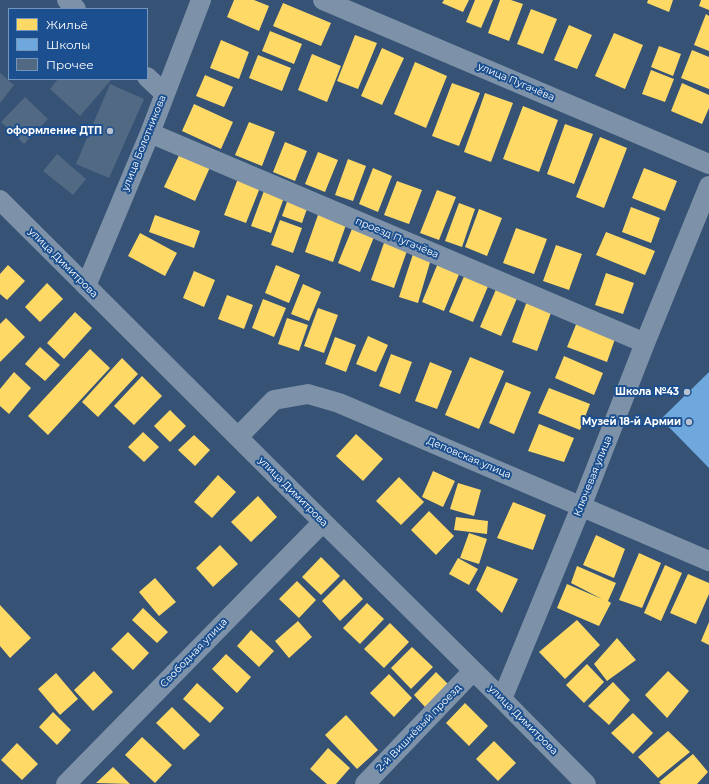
<!DOCTYPE html>
<meta charset="utf-8">
<style>
body{margin:0}
#map{position:relative;width:709px;height:784px;overflow:hidden;background:#365274;font-family:Montserrat,sans-serif}
canvas{display:block}
.legend{position:absolute;left:8px;top:8px;width:140px;height:72px;box-sizing:border-box;background:#1b4f8f;border:1px solid #7695bc;margin:0;padding:5px 7px;list-style:none;font-size:12px;color:#fff}
.legend li{display:flex;align-items:center;gap:8px;height:20px}
.legend b{width:20px;border:1px solid #7695bc}
</style>
<div id="map">
<canvas width="709" height="784"></canvas>
<ul class="legend">
<li><b style="height:11px;background:#ffd966"></b>Жильё</li>
<li><b style="height:11px;background:#6fa8dc"></b>Школы</li>
<li><b style="height:11px;background:#526984"></b>Прочее</li>
</ul>
</div>
<script>
const ctx = document.querySelector('canvas').getContext('2d');
ctx.lineJoin = 'round';
function paint(path, color) { ctx.fillStyle = color; ctx.fill(path, 'evenodd'); }
const shape = rows => new Path2D(rows.map(r => 'M' + r).join(''));
function strokePath(path, color, width, dash) { ctx.strokeStyle = color; ctx.lineWidth = width; ctx.lineCap = dash ? 'butt' : 'round'; ctx.setLineDash(dash || []); ctx.stroke(path); }
function drawText(font, color, halo, rows, align = 'center') {
  ctx.font = font + ' Montserrat,sans-serif'; ctx.lineWidth = 4; ctx.setLineDash([]); ctx.textBaseline = 'middle'; ctx.strokeStyle = halo; ctx.fillStyle = color; for (const [text, x, y, turn = 0] of rows) {
    ctx.save(); ctx.translate(x, y); ctx.rotate((+turn || 0) * Math.PI / 180); ctx.textAlign = isNaN(turn) ? turn : align; if (halo) ctx.strokeText(text, 0, 0); ctx.fillText(text, 0, 0); ctx.restore();
  }
}
paint(shape([
 [234,0,254,0,269,6,259,31,227,17],
 [444,0,469,0,463,12,442,3],
 [475,0,493,0,481,28,466,22],
 [500,0,511,0,523,4,509,41,488,33],
 [648,0,673,0,669,12,647,3],
 [701,0,709,0,709,10,699,6],
 [283,3,331,23,321,46,273,26],
 [531,9,557,19,543,54,517,44],
 [706,14,709,16,709,51,694,45],
 [569,25,592,35,577,69,554,60],
 [270,31,302,44,294,64,262,51],
 [614,33,643,45,625,89,595,76],
 [355,35,377,43,358,89,337,81],
 [221,40,249,52,239,79,210,68],
 [659,46,681,54,673,76,651,67],
 [382,48,404,58,382,105,361,96],
 [692,50,709,57,709,89,681,78],
 [312,54,341,66,327,102,298,90],
 [258,55,291,68,282,91,249,78],
 [415,62,447,76,426,128,394,114],
 [651,70,674,79,665,102,642,94],
 [205,75,233,87,224,107,196,96],
 [452,83,480,93,459,146,432,136],
 [682,83,709,95,709,108,702,124,671,111],
 [485,93,513,103,491,162,464,152],
 [194,104,233,122,221,149,182,131],
 [523,106,558,120,539,172,503,159],
 [249,122,275,132,262,166,235,155],
 [565,124,593,134,574,184,547,174],
 [600,137,627,148,604,208,576,197],
 [285,142,307,151,295,181,273,172],
 [181,151,211,165,195,201,164,187],
 [318,152,338,160,325,192,305,184],
 [348,159,366,166,353,201,335,195],
 [373,168,392,176,378,212,359,204],
 [644,168,677,181,665,211,632,198],
 [239,176,261,185,246,223,224,215],
 [397,181,422,190,409,224,384,215],
 [265,188,285,195,271,233,251,226],
 [437,190,456,197,439,240,420,233],
 [288,199,308,206,302,223,282,216],
 [459,203,475,209,462,247,445,241],
 [631,207,660,218,651,243,622,232],
 [479,209,502,218,487,256,465,247],
 [319,212,347,222,333,262,305,252],
 [155,215,200,231,194,248,149,232],
 [280,220,302,228,293,253,271,245],
 [354,224,376,232,360,272,338,263],
 [516,228,547,239,534,274,503,263],
 [606,232,655,251,645,275,596,255],
 [140,233,177,253,165,276,128,256],
 [385,240,408,248,394,288,371,280],
 [556,245,582,254,569,290,543,281],
 [413,254,431,259,418,303,399,297],
 [438,263,460,272,444,311,422,302],
 [8,265,25,281,7,300,0,294,0,274],
 [276,265,300,275,289,303,265,293],
 [194,271,215,280,204,307,183,298],
 [606,273,634,283,623,314,595,305],
 [465,274,489,284,473,322,449,312],
 [47,283,63,299,40,322,25,307],
 [303,284,321,292,309,321,291,314],
 [497,287,518,296,501,336,480,327],
 [227,295,253,305,244,329,218,319],
 [263,299,286,308,274,337,252,328],
 [527,301,552,310,537,351,512,342],
 [318,308,338,315,324,353,304,346],
 [75,312,92,328,64,359,47,343],
 [6,318,25,337,0,362,0,324],
 [287,318,308,325,299,351,278,344],
 [577,322,616,336,607,362,567,347],
 [368,336,388,345,376,372,356,364],
 [335,337,356,345,346,372,325,364],
 [40,347,60,365,45,381,25,364],
 [90,349,110,368,48,435,28,416],
 [391,354,412,362,400,394,379,386],
 [564,356,603,373,594,395,555,378],
 [470,357,504,371,479,429,445,415],
 [122,358,138,374,98,417,82,402],
 [430,362,452,371,437,409,415,401],
 [14,372,31,388,9,414,0,406,0,389],
 [142,376,162,396,134,425,114,406],
 [506,382,531,392,514,434,489,423],
 [549,388,590,404,580,430,538,413],
 [170,410,186,426,170,442,154,426],
 [539,424,574,438,564,462,528,451],
 [143,432,159,447,144,462,128,447],
 [356,434,383,459,363,481,336,456],
 [194,435,210,450,195,466,178,450],
 [433,471,455,481,443,507,422,497],
 [218,475,236,492,212,518,194,502],
 [399,477,424,502,401,525,376,501],
 [458,483,481,490,474,516,450,509],
 [258,496,277,517,251,542,231,522],
 [513,502,546,515,533,550,497,538],
 [429,511,454,536,436,555,411,530],
 [456,517,488,521,487,534,454,530],
 [469,533,487,539,479,564,460,558],
 [596,535,625,549,614,578,583,565],
 [220,545,238,564,213,587,196,568],
 [639,553,661,563,642,608,619,600],
 [321,557,340,576,321,595,302,577],
 [458,558,478,569,469,585,449,574],
 [665,565,682,573,661,621,644,613],
 [487,566,518,579,502,613,476,590],
 [577,566,616,583,608,601,611,603,599,626,557,608,567,584,602,599,571,583],
 [688,574,709,583,709,594,696,624,670,613],
 [155,578,176,602,159,616,139,592],
 [344,579,363,599,340,621,322,601],
 [297,581,316,600,299,618,279,599],
 [367,603,384,619,360,644,343,628],
 [0,605,31,638,10,658,0,646],
 [143,608,168,632,157,643,132,620],
 [577,620,600,645,565,679,539,652],
 [298,621,312,637,289,658,275,641],
 [709,622,709,645,701,641],
 [390,623,409,642,384,668,364,649],
 [251,630,274,651,259,667,237,646],
 [128,632,149,653,133,670,111,649],
 [617,638,636,660,607,681,594,664],
 [412,647,433,667,411,689,391,668],
 [226,654,251,677,237,693,212,669],
 [587,664,604,682,584,703,566,685],
 [94,671,113,692,93,711,74,690],
 [668,671,689,691,667,718,645,695],
 [436,672,448,684,425,707,414,695],
 [56,673,78,699,60,715,38,689],
 [389,674,412,698,394,717,370,693],
 [613,682,630,700,609,725,588,706],
 [197,683,224,708,210,723,183,699],
 [465,703,488,726,469,746,446,723],
 [172,707,200,735,184,750,156,723],
 [53,712,71,730,57,745,39,727],
 [633,713,653,733,633,754,611,733],
 [346,715,378,750,357,769,325,735],
 [668,731,690,752,658,778,638,757],
 [142,737,172,765,155,783,125,755],
 [494,741,516,763,498,781,476,759],
 [17,743,38,764,22,780,1,760],
 [328,748,350,768,336,784,327,784,310,769],
 [693,754,708,772,697,784,661,784,659,782],
 [113,767,130,784,96,783]
]), '#ffd966');
paint(shape([
 [709,372,709,468,661,419]
]), '#6fa8dc');
paint(shape([
 [0,73,14,85,0,103],
 [58,79,112,79,80,116,50,89],
 [110,84,144,99,109,178,76,164],
 [25,97,48,119,24,144,1,122],
 [57,154,86,179,73,195,43,171]
]), '#526984');
strokePath(shape([
 [67,0,76,9],
 [323,0,709,164],
 [147,77,164,93],
 [150,133,645,343],
 [0,200,323,522,502,699,586,784],
 [86,286,150,133,201,0],
 [238,437,274,400,308,394,339,403,709,561],
 [502,699,581,507,645,343,709,186],
 [66,784,323,522],
 [365,784,473,671]
]), '#7d92a8', 20);
for (const [x, y, r, color] of [
 [110,131,4,"#b9c2ce"],
 [687,392,4,"#b9c2ce"],
 [689,422,4,"#b9c2ce"]
]) { const dot = new Path2D(); dot.arc(x, y, r, 0, 2 * Math.PI); ctx.fillStyle = color; ctx.fill(dot); strokePath(dot, '#1b4f8f', 1.5); }
drawText('10px', '#fff', '#1b4f8f', [
 ["улица Пугачёва",516,82,23],
 ["улица Болотникова",144,143,-68],
 ["проезд Пугачёва",397,238,23],
 ["улица Димитрова",63,263,45],
 ["Деповская улица",469,458,23],
 ["Ключевая улица",593,476,-68],
 ["улица Димитрова",293,492,45],
 ["Свободная улица",194,653,-46],
 ["улица Димитрова",523,720,45],
 ["2-й Вишнёвый проезд",419,728,-46]
]);
drawText('bold 10px', '#fff', '#1b4f8f', [
 ["оформление ДТП",102,131],
 ["Школа №43",679,392],
 ["Музей 18-й Армии",681,422]
], 'right');
</script>
